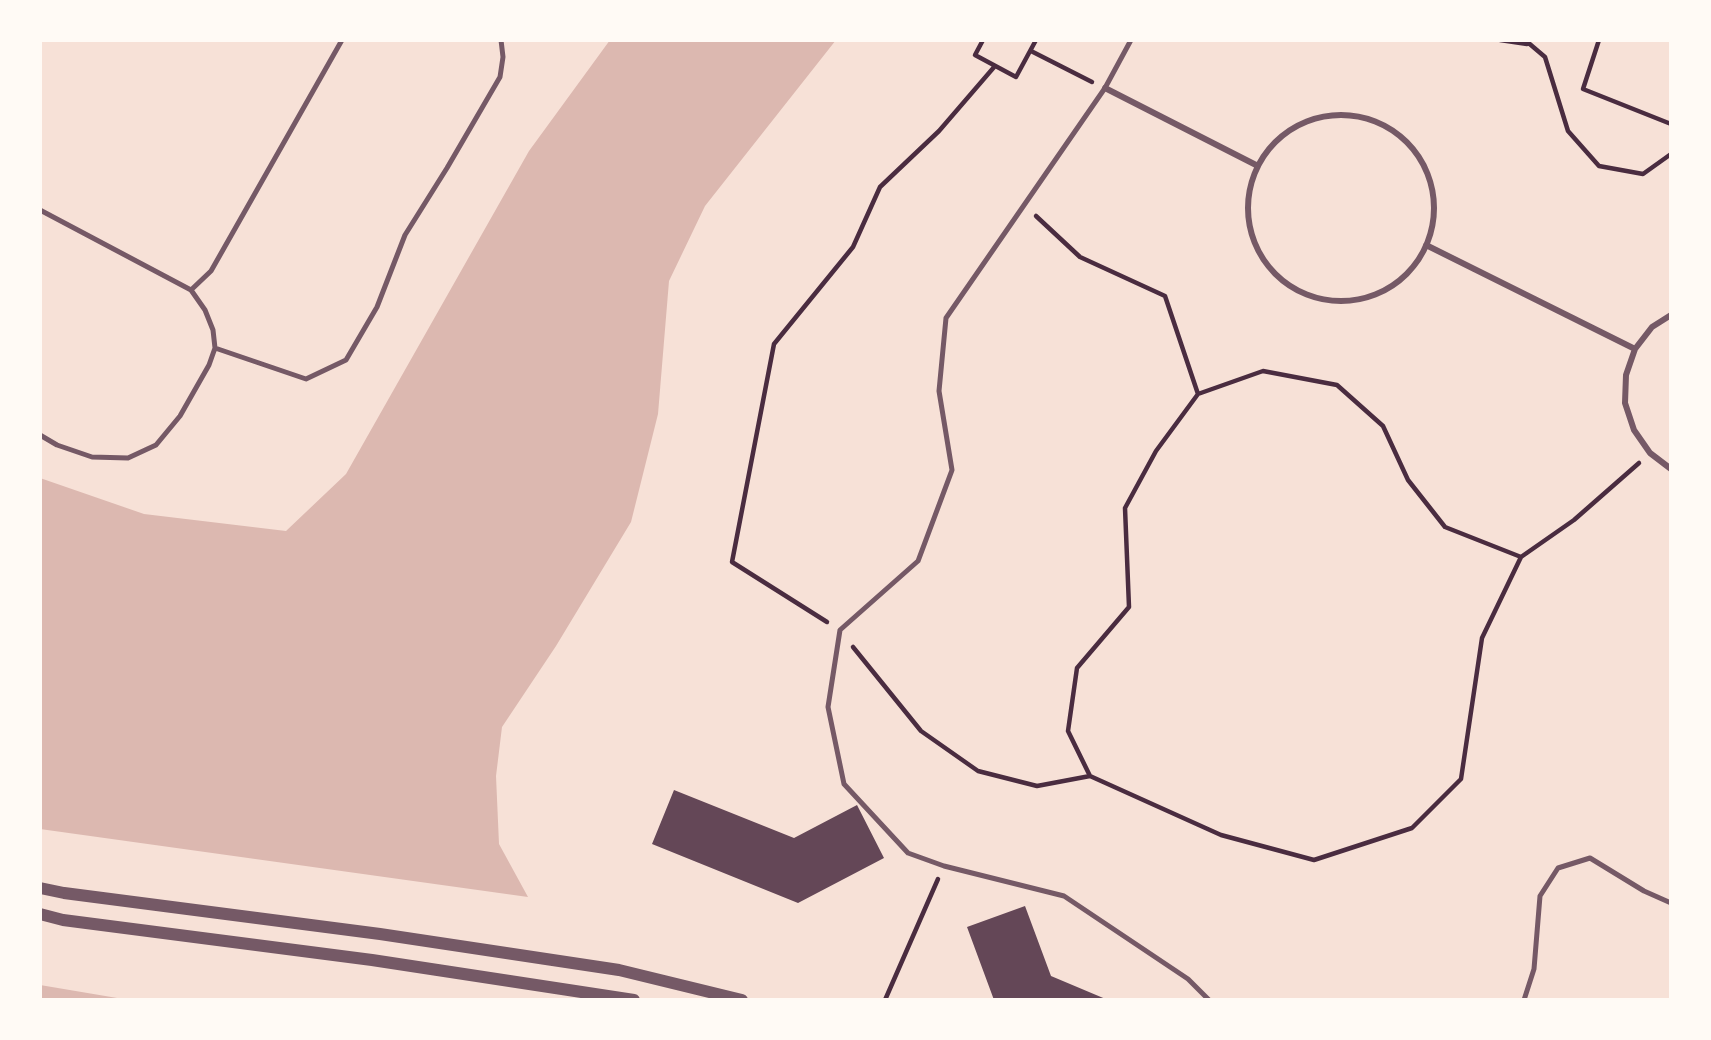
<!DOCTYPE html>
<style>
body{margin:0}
#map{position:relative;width:1711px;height:1040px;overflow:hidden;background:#f7e1d7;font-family:Spectral,serif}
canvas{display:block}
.frame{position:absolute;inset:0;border:42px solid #fffaf5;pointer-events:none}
</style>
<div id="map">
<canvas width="1711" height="1040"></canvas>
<div class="frame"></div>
</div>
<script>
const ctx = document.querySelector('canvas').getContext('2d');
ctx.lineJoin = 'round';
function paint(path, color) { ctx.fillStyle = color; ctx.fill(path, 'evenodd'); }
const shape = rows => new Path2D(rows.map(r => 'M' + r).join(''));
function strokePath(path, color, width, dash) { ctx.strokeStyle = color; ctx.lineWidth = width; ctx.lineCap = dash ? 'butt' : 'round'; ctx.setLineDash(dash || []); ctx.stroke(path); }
paint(shape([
 [610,40,836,40,705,206,669,281,658,414,631,522,556,646,502,727,496,776,499,844,528,897,40,829,40,478,144,514,286,531,346,474,529,151],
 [40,985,129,1000,40,1000]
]), '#dcb8b0');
paint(shape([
 [674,790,794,838,857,805,884,858,798,903,652,844],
 [1025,906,1051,976,1108,1000,994,1000,967,927]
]), '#644757');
strokePath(shape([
 [983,40,975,55,1016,77,1036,40],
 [1500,40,1527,44],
 [1525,40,1545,57,1568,131,1599,166,1643,174,1671,154],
 [1599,40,1583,89,1671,124],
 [1031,51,1092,82],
 [1036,216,1080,257,1165,296,1198,394],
 [827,622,732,562,774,344,853,247,880,187,939,131,995,66],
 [853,647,921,731,978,771,1037,786,1090,776,1221,835,1314,860,1412,828,1461,779,1482,638,1521,557],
 [1090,776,1068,731,1077,668,1129,607,1125,508,1156,451,1198,394,1263,371,1337,385,1383,426,1408,480,1445,527,1521,557,1574,520,1639,463],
 [885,1000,938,879]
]), '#4a2c40', 4.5);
strokePath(shape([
 [1131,40,1105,88,946,318,939,391,952,470,918,561,840,630,828,707,844,784,908,853,944,866,1064,896,1188,979,1209,1000],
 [40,210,191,290,205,310,213,330,215,348,209,365,180,416,156,445,128,458,92,457,57,445,40,435],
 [191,290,211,271,342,40],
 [215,348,306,379,346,360,377,307,405,235,447,168,500,77,503,57,501,40],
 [1524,1000,1534,969,1540,896,1558,868,1590,858,1644,891,1671,903]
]), '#755966', 5);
strokePath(shape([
 [1105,88,1258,166],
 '1248 208a93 93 0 1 1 186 0a93 93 0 1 1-186 0Z',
 [1426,245,1635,349],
 [1671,315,1652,327,1635,349,1626,375,1625,403,1634,430,1650,453,1671,469]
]), '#755966', 6);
strokePath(shape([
 [40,888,64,893,380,934,619,970,742,1000],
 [40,914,63,920,372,960,634,1000]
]), '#755966', 12);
</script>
